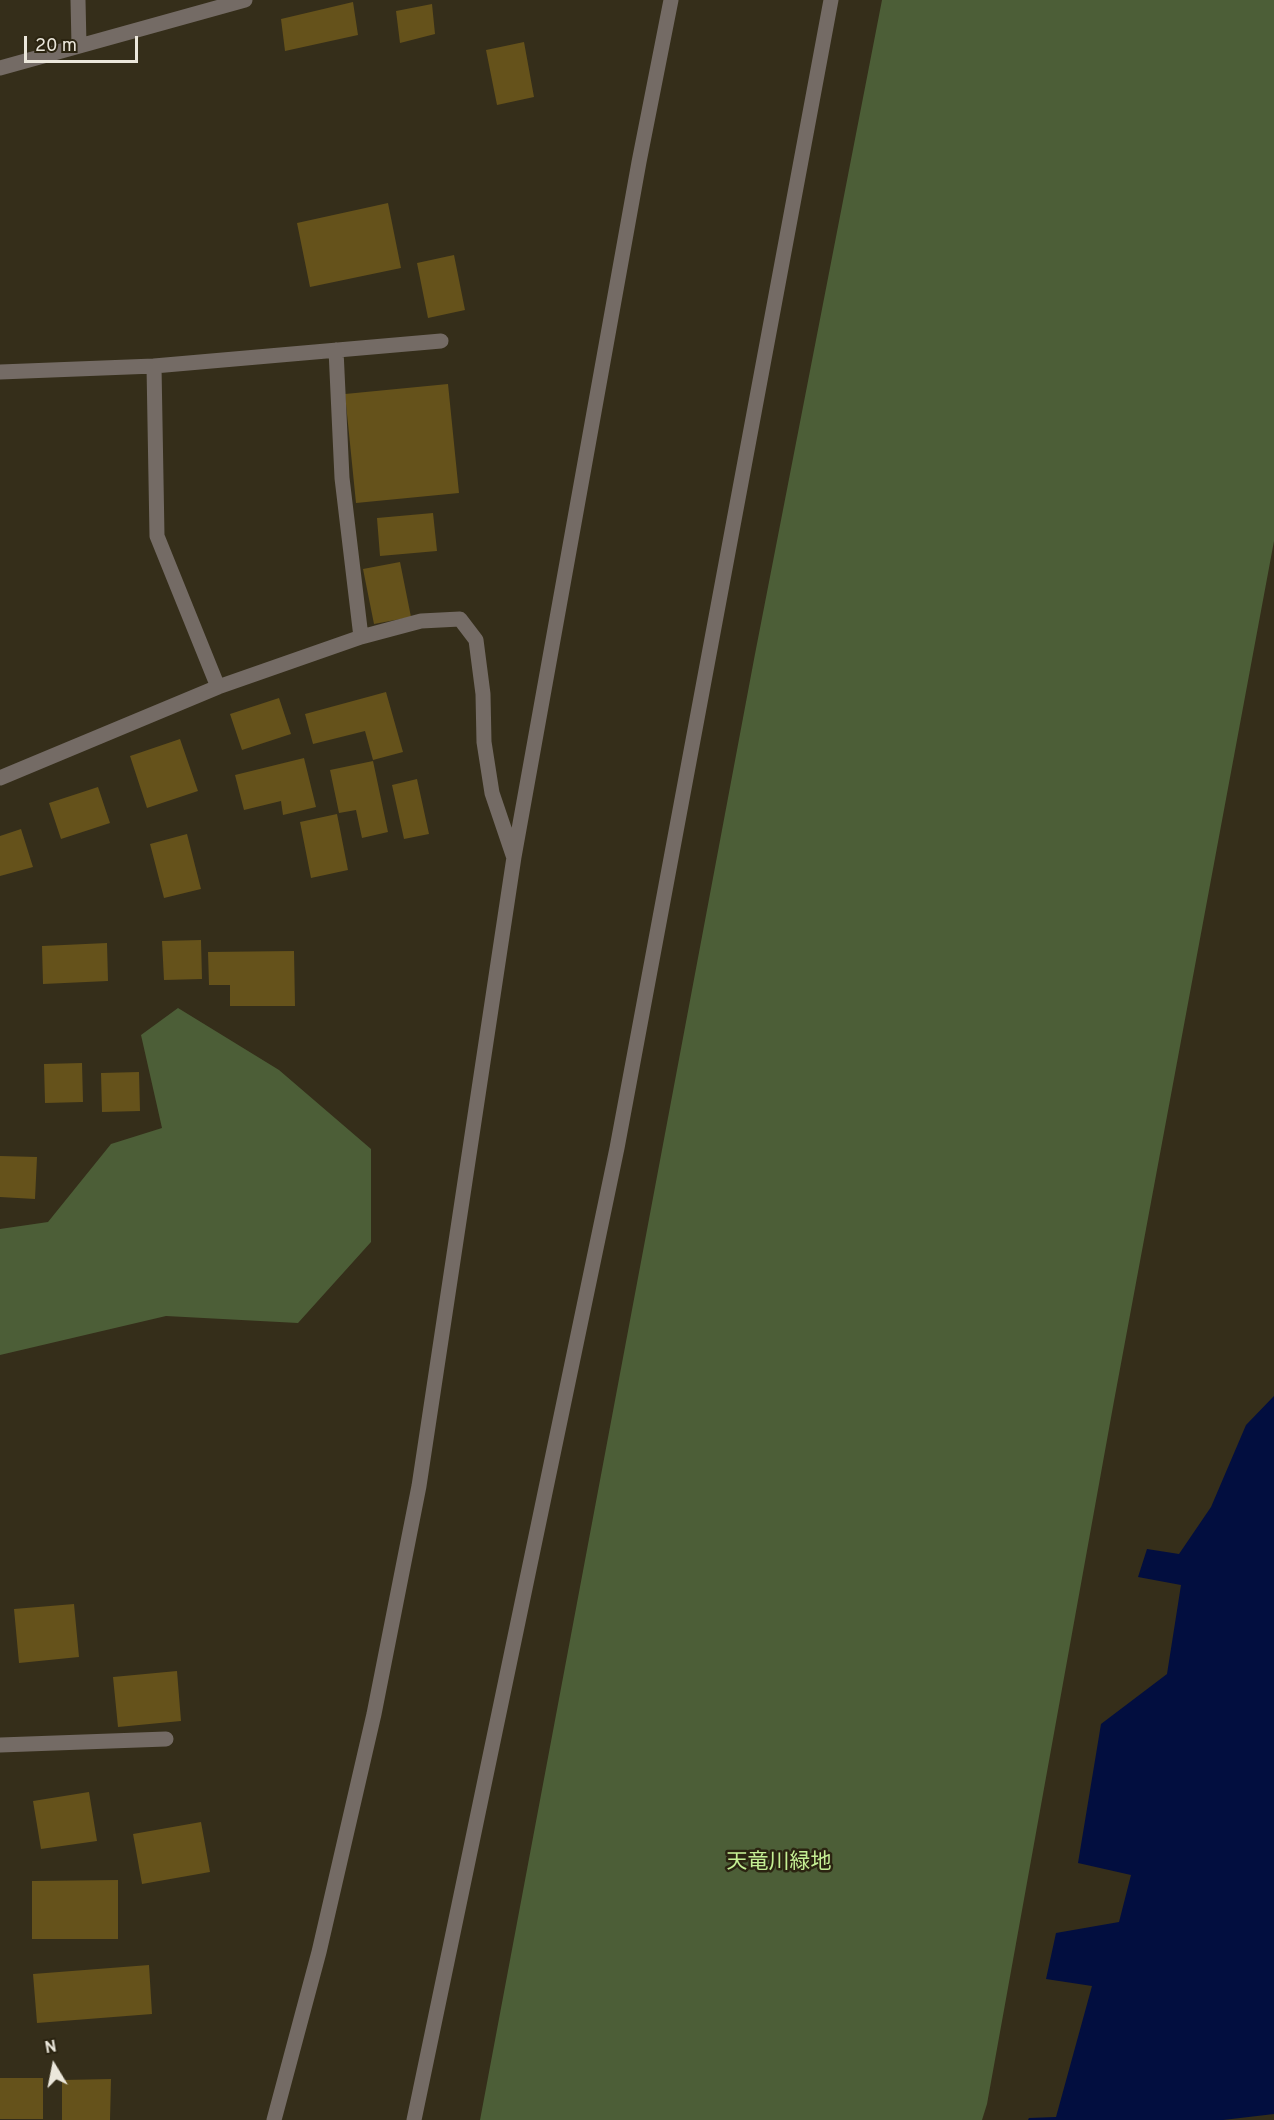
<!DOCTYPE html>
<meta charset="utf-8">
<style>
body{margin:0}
#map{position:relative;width:1274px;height:2120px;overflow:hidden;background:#352e1a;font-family:Overpass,sans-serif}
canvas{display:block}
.north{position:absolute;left:24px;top:2036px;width:60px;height:60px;-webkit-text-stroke:4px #2b2411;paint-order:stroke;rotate:350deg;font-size:16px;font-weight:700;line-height:24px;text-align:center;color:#ebe7db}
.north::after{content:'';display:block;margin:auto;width:21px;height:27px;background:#ebe7db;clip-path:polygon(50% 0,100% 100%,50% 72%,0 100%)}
.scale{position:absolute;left:24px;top:36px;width:114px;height:27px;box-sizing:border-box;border:3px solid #ebe7db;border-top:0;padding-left:8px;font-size:18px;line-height:21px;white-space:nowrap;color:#ebe7db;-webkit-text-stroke:4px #2b2411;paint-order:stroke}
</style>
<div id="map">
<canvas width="1274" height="2120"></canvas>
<div class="north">N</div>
<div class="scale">20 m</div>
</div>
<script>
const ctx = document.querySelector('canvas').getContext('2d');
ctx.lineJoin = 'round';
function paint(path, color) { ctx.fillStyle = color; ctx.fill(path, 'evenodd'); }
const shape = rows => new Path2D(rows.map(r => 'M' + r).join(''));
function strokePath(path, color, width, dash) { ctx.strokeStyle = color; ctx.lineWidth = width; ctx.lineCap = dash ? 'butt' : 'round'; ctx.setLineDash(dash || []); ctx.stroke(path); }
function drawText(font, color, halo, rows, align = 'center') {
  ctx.font = font + ' Overpass,"Noto Sans JP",sans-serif'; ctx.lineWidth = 5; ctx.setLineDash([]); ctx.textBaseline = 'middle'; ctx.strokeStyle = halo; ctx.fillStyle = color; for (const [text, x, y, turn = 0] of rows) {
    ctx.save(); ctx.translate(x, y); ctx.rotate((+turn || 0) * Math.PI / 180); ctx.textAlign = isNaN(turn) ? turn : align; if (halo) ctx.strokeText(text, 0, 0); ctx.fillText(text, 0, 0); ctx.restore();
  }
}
paint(shape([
 [882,0,1274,0,1274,541,1114,1401,987,2104,982,2120,480,2120,755,654],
 [178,1008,279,1070,371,1149,371,1242,298,1323,166,1316,0,1355,0,1229,48,1222,111,1144,162,1128,141,1035]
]), '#4c5e37');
paint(shape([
 [1274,1396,1274,2114,1223,2120,1028,2120,1029,2118,1056,2117,1092,1986,1046,1979,1056,1933,1119,1922,1131,1875,1078,1863,1101,1724,1167,1674,1181,1585,1138,1577,1147,1549,1179,1554,1211,1507,1246,1425]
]), '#020e3f');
paint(shape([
 [353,2,358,35,285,51,281,19],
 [432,4,435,34,400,43,396,11],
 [524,42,534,97,497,105,486,50],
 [388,203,401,268,310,287,297,223],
 [454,255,465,310,428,318,417,263],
 [448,384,459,493,356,503,345,394],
 [433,513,437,551,380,556,377,518],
 [400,562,411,617,374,624,363,569],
 [386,692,403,752,373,760,365,731,313,744,305,714],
 [279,698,291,734,242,750,230,714],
 [180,739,198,791,147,808,130,756],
 [304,758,316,807,283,815,281,801,244,810,235,775],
 [373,761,388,832,362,838,356,810,339,813,330,770],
 [417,779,429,834,404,839,392,785],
 [98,787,110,823,61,839,49,803],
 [337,814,348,870,311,878,300,822],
 [21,829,33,867,0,876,0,836],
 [187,834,201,889,164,898,150,844],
 [201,940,202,979,164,980,162,941],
 [107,943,108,981,43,984,42,946],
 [294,951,295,1006,230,1006,230,985,209,985,208,952],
 [82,1063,83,1102,45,1103,44,1064],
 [139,1072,140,1111,102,1112,101,1073],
 [0,1156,37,1157,35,1199,0,1197],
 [74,1604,79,1657,19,1663,14,1609],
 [177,1671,181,1721,118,1727,113,1677],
 [89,1792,97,1841,41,1849,33,1801],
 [201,1822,210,1872,142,1884,133,1834],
 [118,1880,118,1939,32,1939,32,1881],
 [149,1965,152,2014,37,2023,33,1974],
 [0,2078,43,2078,43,2119,0,2119],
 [111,2079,110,2120,62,2120,62,2080]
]), '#65521b');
strokePath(shape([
 [78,0,79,45],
 [0,68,245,0],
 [0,372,154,366],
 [361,637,421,621,460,619,476,640,483,694,484,742,492,793,513,855],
 [218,687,361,637,342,478,336,350],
 [0,778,218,687,157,536,154,366,441,341],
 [0,1745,166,1739],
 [274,2120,319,1952,374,1714,419,1486,514,857,639,162,671,0],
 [414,2120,617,1148,831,0]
]), '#746b65', 15);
drawText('21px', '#c5ef94', '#2b2411', [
 ["天竜川緑地",779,1864]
]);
</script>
